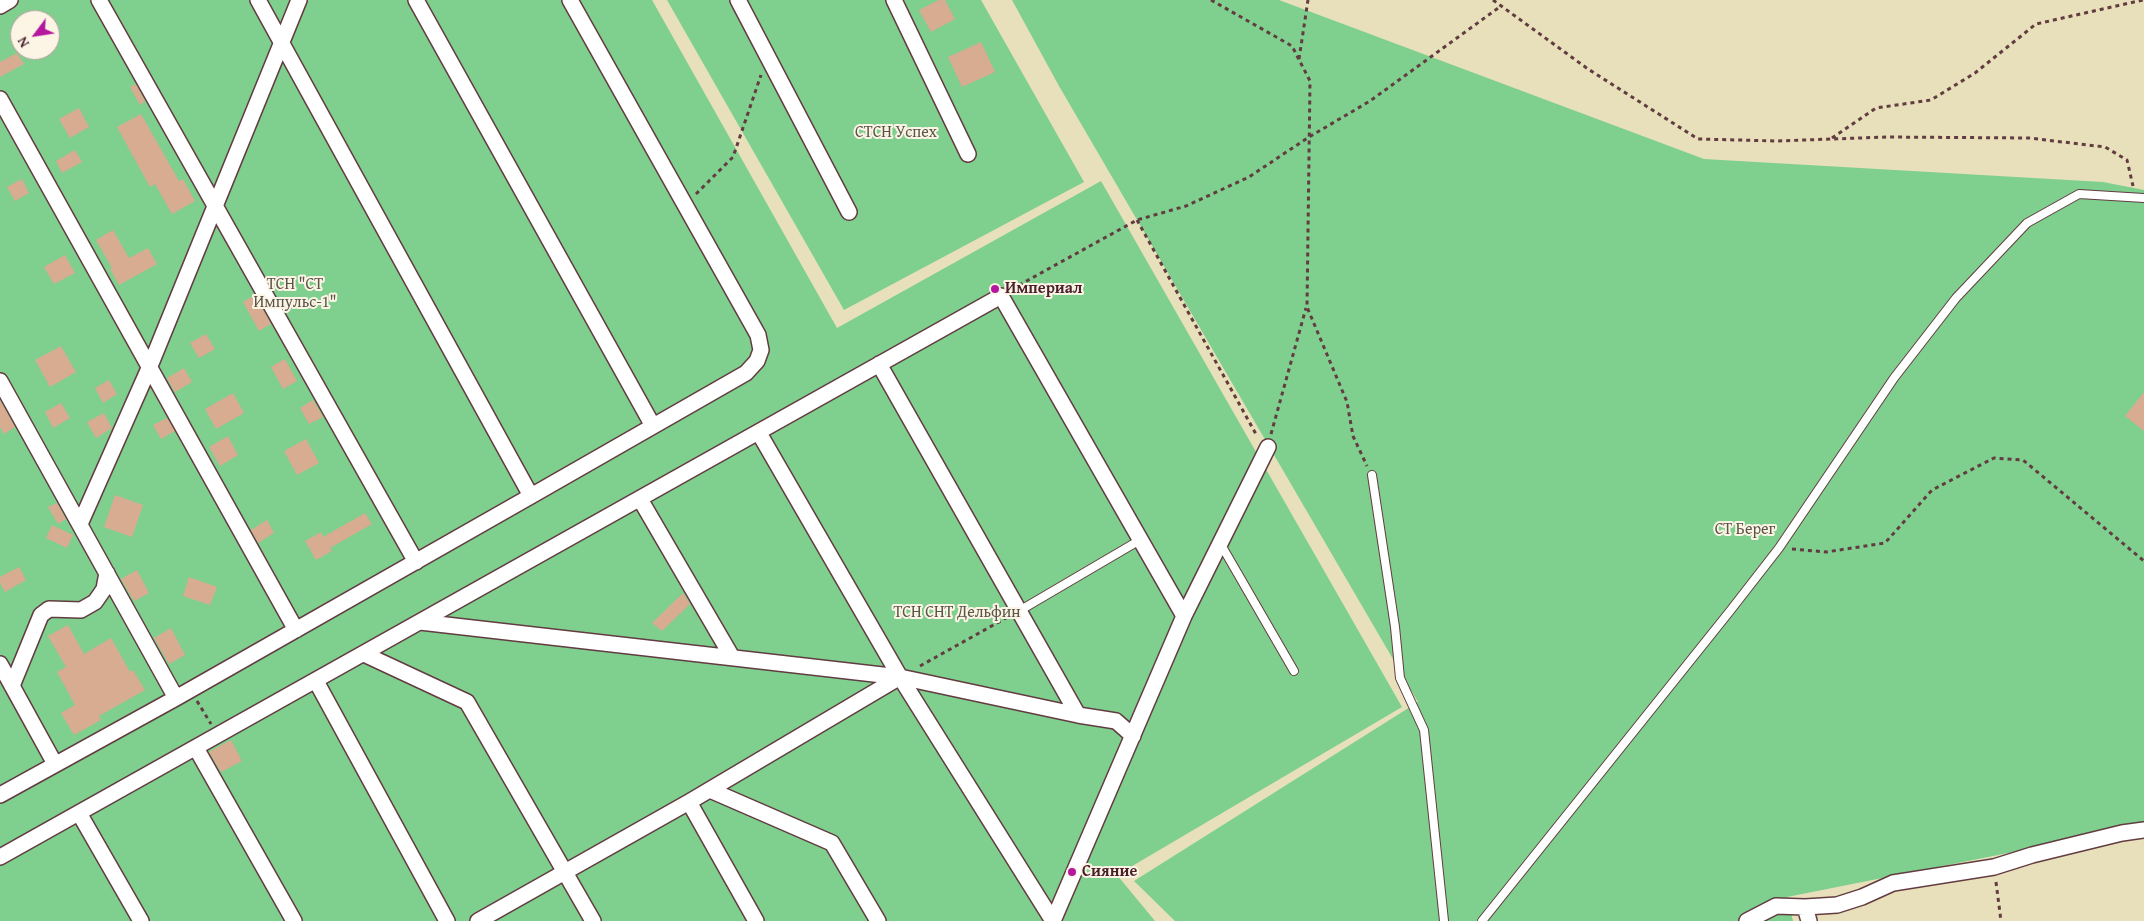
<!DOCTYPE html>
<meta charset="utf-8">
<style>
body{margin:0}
#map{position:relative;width:2144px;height:921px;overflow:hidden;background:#e8e0ba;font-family:"Gentium Book Plus",serif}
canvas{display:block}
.north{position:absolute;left:10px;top:10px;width:50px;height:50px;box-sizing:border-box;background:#fcf5e5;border:1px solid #b59f9b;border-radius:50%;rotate:239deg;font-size:14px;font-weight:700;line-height:20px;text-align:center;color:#4a1f2b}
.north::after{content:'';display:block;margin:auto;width:18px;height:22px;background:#b5179e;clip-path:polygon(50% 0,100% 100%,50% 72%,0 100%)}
</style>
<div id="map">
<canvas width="2144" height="921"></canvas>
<div class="north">N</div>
</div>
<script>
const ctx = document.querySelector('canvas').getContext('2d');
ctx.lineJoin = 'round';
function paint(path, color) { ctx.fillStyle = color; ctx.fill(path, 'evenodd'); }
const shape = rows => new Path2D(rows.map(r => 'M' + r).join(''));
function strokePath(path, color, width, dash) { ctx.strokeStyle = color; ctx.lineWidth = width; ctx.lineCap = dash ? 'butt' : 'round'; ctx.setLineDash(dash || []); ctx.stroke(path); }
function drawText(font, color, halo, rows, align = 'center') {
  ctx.font = font + ' "Gentium Book Plus",serif'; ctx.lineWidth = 4; ctx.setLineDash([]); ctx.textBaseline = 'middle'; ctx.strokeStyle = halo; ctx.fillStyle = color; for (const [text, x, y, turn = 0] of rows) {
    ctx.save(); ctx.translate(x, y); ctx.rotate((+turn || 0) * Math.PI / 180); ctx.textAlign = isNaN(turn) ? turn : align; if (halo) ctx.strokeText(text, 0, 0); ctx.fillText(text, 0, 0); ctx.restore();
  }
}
paint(shape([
 [0,0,652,0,837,328,1101,181,1402,707,1117,875,1155,921,0,921],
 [20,20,50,20,50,50,20,50],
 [667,0,981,0,1084,182,844,310],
 [1012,0,1279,0,1704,159,2103,182,2144,190,2144,826,1787,897,1793,921,1175,921,1134,881,1418,702,1059,86]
]), '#7fcf8f');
paint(shape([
 [939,0,945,0,955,19,931,32,919,10],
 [981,42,995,72,962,87,948,57],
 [17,53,24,64,0,77,0,62],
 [136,84,145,101,140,105,130,87],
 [79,108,89,127,70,138,59,119],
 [141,114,179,181,183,179,195,201,172,214,155,184,150,187,117,127],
 [75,150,82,162,62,173,56,161],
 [22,179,29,193,15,201,7,187],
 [113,230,129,258,148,248,157,264,119,285,110,269,112,268,96,240],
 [65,255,75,273,54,284,44,267],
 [255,295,271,324,259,331,243,302],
 [206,334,215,349,199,358,190,343],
 [61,346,76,372,50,387,35,360],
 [285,359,297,381,283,389,271,367],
 [184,368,192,382,175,392,167,378],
 [109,380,117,394,103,403,95,388],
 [2144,392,2144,431,2125,416],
 [233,393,244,413,216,429,205,409],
 [0,400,15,427,4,434,0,427],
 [313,400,323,417,309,424,300,408],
 [61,403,70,418,53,428,45,412],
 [104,413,112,428,96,438,87,422],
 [167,418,175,431,161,439,153,425],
 [228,436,238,455,220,466,209,447],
 [306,439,319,463,297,475,284,451],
 [115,495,143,505,132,537,104,527],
 [57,503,66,519,58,524,48,507],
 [365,513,372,524,330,548,332,551,316,560,305,541,321,532,323,537],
 [267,520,274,533,258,543,251,530],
 [52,525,73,535,67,548,46,538],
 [19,567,26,580,5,592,0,583,0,577],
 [137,570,149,593,134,601,121,579],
 [189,577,217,587,210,605,183,596],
 [683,593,690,604,662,631,652,623],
 [68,625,84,654,111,638,130,672,133,670,145,690,99,716,101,720,74,735,61,713,75,705,57,672,66,667,48,636],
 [171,628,185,655,169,664,154,638],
 [231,740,242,761,221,772,209,752]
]), '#d8ac91');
const lane = shape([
 [1372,475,1395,627,1400,678,1424,730,1444,921],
 [1220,543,1294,671],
 [1019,611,1140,540],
 [1482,921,1730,611,1779,548,1894,378,1956,298,2027,223,2079,194,2144,198]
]);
const street = shape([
 [99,0,416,562],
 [258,0,531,496],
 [416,0,653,426],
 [738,0,849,212],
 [894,0,968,154],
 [0,6,10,0],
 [0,99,296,630],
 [879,364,1078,715],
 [0,381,176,698],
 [759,433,900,677,1053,921],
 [640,499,732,657],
 [80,524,150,366,299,0],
 [420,622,900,677,1078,715,1116,721,1133,736],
 [364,654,467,702,593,921],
 [0,664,55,764],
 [316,681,447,921],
 [12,686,41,615,49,609,81,610,95,602,104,589,107,573],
 [196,748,294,921],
 [710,790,832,843,878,921],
 [0,795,176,698,531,496,746,373,757,361,761,350,758,335,570,0],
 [689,802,756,921],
 [79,813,141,921],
 [0,857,1001,296,1184,616],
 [1805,907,1837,905,1862,897,1893,883,1994,867,2032,855,2122,833,2144,830],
 [478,921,689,802,900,677],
 [1053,921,1184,616,1268,447],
 [1747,921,1776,906,1805,907,1809,921]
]);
strokePath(lane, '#623c40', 10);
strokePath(street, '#623c40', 18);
strokePath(shape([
 [1211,0,1292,46,1310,81,1307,307,1347,402,1353,436,1367,466],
 [1493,0,1588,69,1698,139,1777,141,1887,137,2029,138,2105,147,2127,160,2133,186],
 [1299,59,1308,0],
 [1832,138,1876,108,1931,100,1975,73,2036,24,2143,0],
 [696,194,733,157,761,75],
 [1137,220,1257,436],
 [1012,289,1137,220,1186,206,1249,177,1309,137,1370,101,1501,6],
 [1271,434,1306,308],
 [1792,549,1826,552,1885,543,1932,490,1994,458,2023,460,2144,561],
 [920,666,1006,618],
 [197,701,211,724],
 [1996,882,2001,921]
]), '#623c40', 3, [4, 4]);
strokePath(lane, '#fff', 8);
strokePath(street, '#fff', 15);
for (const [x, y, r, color] of [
 [995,289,5,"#b5179e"],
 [1072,872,5,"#b5179e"]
]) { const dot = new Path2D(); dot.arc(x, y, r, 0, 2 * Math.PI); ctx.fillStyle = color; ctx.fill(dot); strokePath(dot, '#fcf5e5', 2); }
drawText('16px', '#5a5449', '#fcf5e5', [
 ["СТСН Успех",896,133],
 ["ТСН \"СТ",295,285],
 ["Импульс-1\"",295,303],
 ["СТ Берег",1745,530],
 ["ТСН СНТ Дельфин",957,613]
]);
drawText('bold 16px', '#4a1f2b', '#fcf5e5', [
 ["Империал",1005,289],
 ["Сияние",1082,872]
], 'left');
</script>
